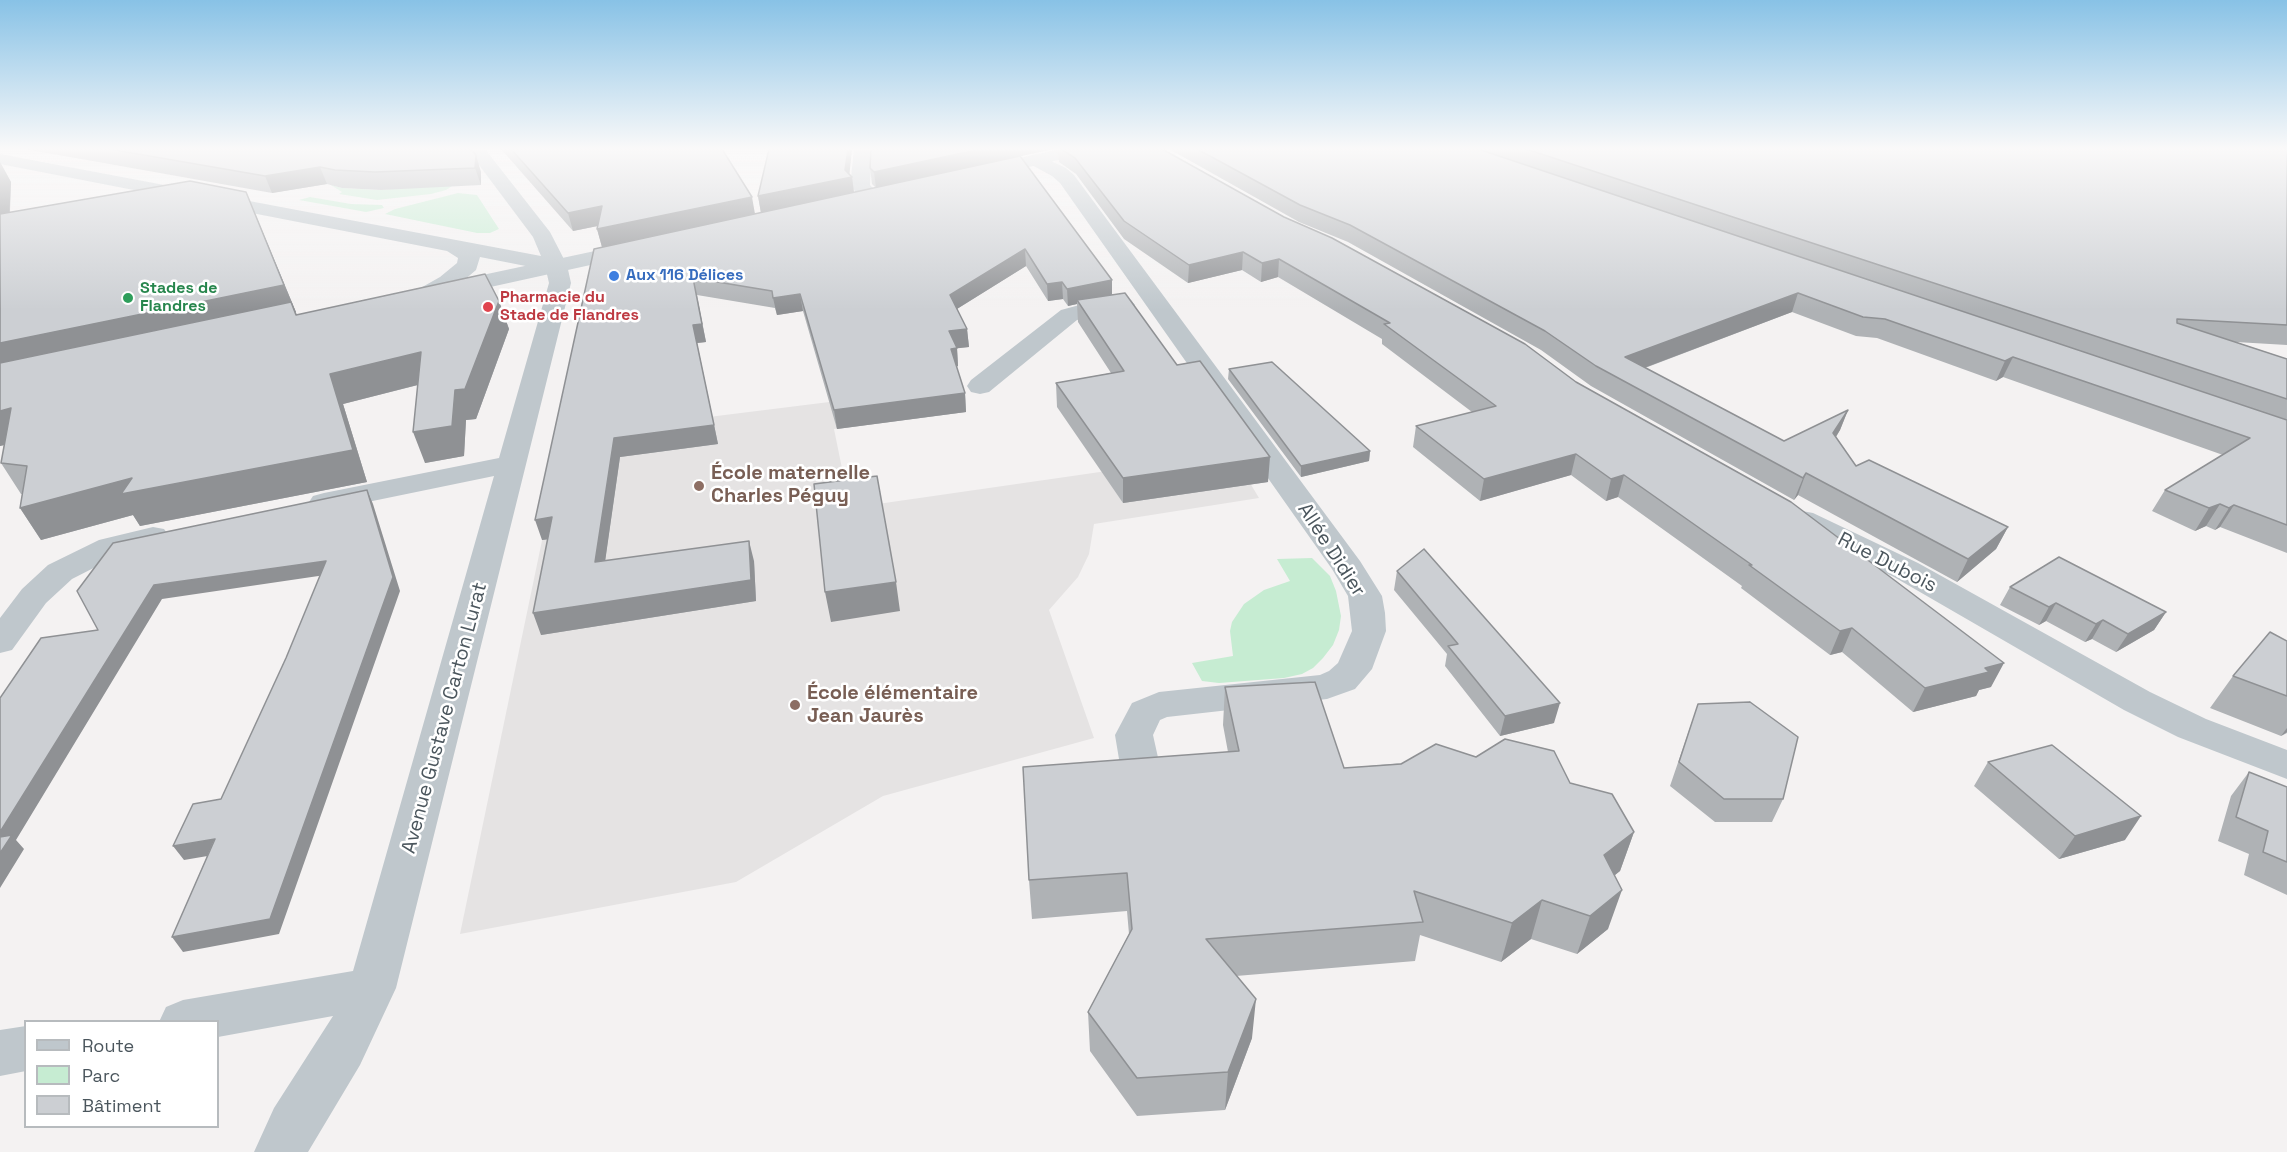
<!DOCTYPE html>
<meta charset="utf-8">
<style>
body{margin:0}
#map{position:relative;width:2287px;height:1152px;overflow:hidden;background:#f4f2f2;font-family:"Space Grotesk",sans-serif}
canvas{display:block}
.legend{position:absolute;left:24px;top:1020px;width:195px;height:108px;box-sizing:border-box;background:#fff;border:2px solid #b7bbbe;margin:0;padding:8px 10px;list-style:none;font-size:18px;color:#4b565d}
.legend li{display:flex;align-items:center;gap:12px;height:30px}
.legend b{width:30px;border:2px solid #b7bbbe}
</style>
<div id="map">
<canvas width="2287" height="1152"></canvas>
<ul class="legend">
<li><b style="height:8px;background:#bfc7cc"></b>Route</li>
<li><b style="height:16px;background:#c6ecd2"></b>Parc</li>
<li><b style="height:16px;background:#cccfd3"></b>Bâtiment</li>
</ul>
</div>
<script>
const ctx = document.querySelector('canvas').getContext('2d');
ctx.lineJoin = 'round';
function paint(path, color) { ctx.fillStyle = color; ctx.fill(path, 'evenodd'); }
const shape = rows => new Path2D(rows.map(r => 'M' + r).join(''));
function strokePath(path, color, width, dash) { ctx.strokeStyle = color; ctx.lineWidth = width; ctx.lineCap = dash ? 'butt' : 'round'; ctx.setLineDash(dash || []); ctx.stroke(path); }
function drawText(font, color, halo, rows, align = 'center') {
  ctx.font = font + ' "Space Grotesk",sans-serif'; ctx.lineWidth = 5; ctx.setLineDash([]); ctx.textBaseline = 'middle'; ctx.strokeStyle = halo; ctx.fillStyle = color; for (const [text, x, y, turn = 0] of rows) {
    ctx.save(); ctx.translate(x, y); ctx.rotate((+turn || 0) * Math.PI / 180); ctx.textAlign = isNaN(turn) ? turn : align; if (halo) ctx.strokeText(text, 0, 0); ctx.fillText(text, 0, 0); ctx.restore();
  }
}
paint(shape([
 [958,386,966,412,834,429,850,508,1232,453,1259,498,1094,524,1089,554,1078,577,1049,610,1094,738,883,796,736,882,460,934,564,435]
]), '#e5e3e3');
paint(shape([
 [460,181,446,190,431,194,377,200,339,194,342,192,329,184,342,188,381,190],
 [458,193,477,195,499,229,490,233,477,233,385,214,395,209],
 [310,197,351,204,382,205,384,208,366,212,299,200],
 [1312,558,1330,576,1336,591,1341,616,1339,630,1333,645,1323,658,1313,668,1302,674,1284,678,1219,683,1202,681,1192,663,1233,656,1230,631,1232,622,1244,604,1264,590,1290,581,1277,559]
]), '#c6ecd2');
paint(shape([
 [467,149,485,149,550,232,567,265,571,283,396,988,360,1065,308,1152,254,1152,274,1108,333,1016,218,1037,218,1022,159,1022,166,1007,183,1000,353,971,494,476,324,511,313,508,309,502,313,496,324,493,499,458,549,283,546,270,480,257,476,270,456,287,425,302,417,300,413,295,417,290,440,277,457,263,458,258,447,251,0,164,0,154,541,256,533,237,467,149],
 [854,149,872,149,870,185,882,197,879,201,865,201,850,186,854,149],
 [1036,154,1066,168,1074,175,1360,561,1382,596,1385,613,1386,631,1372,669,1355,689,1327,699,1167,717,1160,720,1153,735,1161,771,1155,781,1141,785,1127,781,1121,771,1115,735,1132,703,1159,692,1320,675,1329,671,1338,663,1352,631,1348,596,1332,569,1060,183,1052,176,1030,164,1027,160,1030,156,1036,154],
 [1123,298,1131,300,1135,305,1131,310,1077,320,989,392,980,394,971,392,967,386,971,380,1061,310,1087,303,1123,298],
 [1802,511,1813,513,1918,563,2150,692,2206,719,2287,750,2287,779,2178,737,2124,710,1894,577,1791,527,1786,520,1791,513,1802,511],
 [153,527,164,529,169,536,164,543,121,554,72,579,46,603,12,650,0,653,0,618,22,589,48,565,99,540,153,527],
 [26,1026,26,1071,0,1076,0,1030,26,1026]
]), '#bfc7cc');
paint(shape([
 [1061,149,1092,149,1089,153,981,178,974,176,972,172,974,168,1061,149],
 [637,242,645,243,648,248,645,253,445,297,437,295,434,290,437,285,445,283,637,242]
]), '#bfc7cc');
paint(shape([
 [25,149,471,149,481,172,481,185,381,190,342,188,327,184,272,193],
 [501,149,722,149,755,214,761,213,758,196,852,149,849,174,852,177,854,193,876,188,872,184,870,168,871,149,1053,149,969,167,1112,280,1112,295,1177,365,1268,482,1123,503,1057,407,1056,383,1111,373,1078,322,1077,304,1068,306,1063,299,1048,301,1026,266,957,309,967,329,969,347,957,348,958,366,956,367,965,393,966,412,837,429,803,311,777,315,775,308,697,295,706,342,697,343,718,444,620,457,605,561,754,561,756,601,541,635,548,539,542,540,602,247,597,229,598,226,573,231],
 [1058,149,1162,149,1991,687,1979,690,1976,696,1913,712,1842,652,1830,655,1741,588,1742,586,1618,497,1606,501,1571,475,1480,501,1413,447,1416,426,1472,412,1382,344,1382,339,1278,277,1261,282,1242,270,1188,283,1124,239,1076,174,1059,162],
 [1169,149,2287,149,2287,345,2236,342,2287,359,2287,553,2220,527,2215,530,2206,526,2195,531,2152,511,2165,490,2223,455,2003,377,1996,381,1877,338,1856,336,1792,312,1645,368,1784,441,1848,410,1840,430,1836,437,1856,466,2008,527,1996,549,1957,582,1798,495,1794,500,1591,386,1541,350,1348,242,1299,222],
 [0,162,11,182,10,212,246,192,297,315,499,301,509,329,476,419,466,420,464,456,425,463,418,385,343,404,367,482,140,526,133,515,41,540,20,508,22,494,21,494,1,463,4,445,0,446],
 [1229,369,1370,451,1369,461,1301,477,1228,379],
 [1397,571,1554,723,1500,736,1445,666,1447,654,1394,590],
 [2010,587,2166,612,2154,630,2116,652,2092,639,2085,642,2046,621,2039,625,2000,605],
 [2287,641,2287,733,2281,736,2210,708,2233,676],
 [1225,687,1344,768,1476,757,1570,783,1634,832,1620,871,1615,875,1608,929,1577,954,1531,939,1501,962,1420,935,1415,961,1236,976,1252,1038,1225,1110,1137,1116,1090,1051,1088,1012,1129,934,1127,911,1032,919,1029,880,1228,752,1223,725],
 [1698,704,1783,799,1772,822,1715,822,1670,786],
 [1988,762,2125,840,2059,859,1974,786],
 [2249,772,2287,787,2287,895,2244,875,2249,854,2218,841,2231,796]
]), '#afb2b5');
paint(shape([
 [848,149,852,149,849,178,852,177,854,193,761,213,758,196,845,170],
 [981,149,1053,149,876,188,874,172],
 [476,155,481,172,481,185,475,168],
 [0,162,11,182,8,240,0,226],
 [320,167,327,184,272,193,265,176],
 [246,192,296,312,0,376,0,343],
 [752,197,755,214,602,247,597,229],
 [602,206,607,224,573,231,568,213],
 [1025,249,1026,266,952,312,950,295],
 [1243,252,1242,270,1188,283,1189,265],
 [1279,259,1278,277,1261,282,1262,263],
 [693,278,706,342,697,343,718,444,620,457,602,583,595,562,614,438,693,325],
 [1112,280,1112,297,1077,300,1077,304,1068,306,1067,289],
 [1062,282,1063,299,1048,301,1047,284],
 [1798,293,1792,312,1620,377,1625,357],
 [800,294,803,311,777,315,773,298],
 [499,301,509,329,476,419,466,420,464,456,425,463,413,432,455,390],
 [967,329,969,347,951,349,949,331],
 [957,348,958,366,953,367,951,349],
 [421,352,433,381,343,404,367,482,140,526,133,515,41,540,20,508,330,374],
 [2013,357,2003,377,1996,381,2005,361],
 [965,393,966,412,837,429,834,410],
 [11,408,30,439,0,446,0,411],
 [1848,410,1840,430,1825,454,1833,433],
 [1370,451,1369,461,1301,477,1301,466],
 [1576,454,1571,475,1480,501,1484,479],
 [1270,457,1268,482,1123,503,1123,478],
 [1806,473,1798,495,1794,500,1803,478],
 [1624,475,1618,497,1606,501,1611,479],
 [367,490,373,504,400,591,279,934,183,952,172,937],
 [2220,504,2206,526,2195,531,2209,508],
 [2234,505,2220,527,2215,530,2229,508],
 [552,517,559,538,542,540,535,520],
 [2008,527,1996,549,1957,582,1968,559],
 [749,541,754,561,756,601,541,635,533,613],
 [326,561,332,574,162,599,16,840,24,849,0,888,0,832,154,585],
 [896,582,900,611,831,622,825,592],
 [2056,603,2046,621,2039,625,2049,607],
 [2166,612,2154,630,2116,652,2128,634],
 [2103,620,2092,639,2085,642,2096,624],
 [1852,628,1842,652,1830,655,1840,631],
 [2004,663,1991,687,1979,690,1976,696,1913,712,1925,688,1985,668],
 [1560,703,1554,723,1500,736,1505,716],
 [2287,728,2287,732,2281,736],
 [2141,816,2125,840,2059,859,2075,836],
 [1634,832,1620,871,1591,894,1604,855],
 [215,839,225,853,184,860,173,846],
 [1622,890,1608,929,1577,954,1590,916],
 [1542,900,1531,939,1501,962,1512,923],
 [1256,999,1252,1038,1225,1110,1228,1072]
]), '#8f9194');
const building = shape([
 [109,149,471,149,476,155,475,168,375,172,335,170,320,167,265,176,109,149],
 [511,149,722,149,752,197,597,229,602,206,568,213,511,149],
 [769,149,848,149,845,170,852,177,758,196,769,149],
 [871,149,981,149,874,172,870,168,871,149],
 [1061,149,1162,149,1284,217,1332,238,1525,344,1576,382,1791,502,2004,663,1985,668,1989,672,1925,688,1852,628,1840,631,1749,565,1752,565,1624,475,1611,479,1576,454,1484,479,1416,426,1496,406,1384,324,1390,323,1279,259,1262,263,1243,252,1189,265,1124,221,1075,158,1061,149],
 [1197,149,1478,149,2287,420,2287,525,2234,505,2229,508,2220,504,2209,508,2165,490,2250,438,2013,357,2005,361,1885,319,1863,317,1798,293,1625,357,1784,441,1848,410,1833,433,1856,466,1869,460,2008,527,1968,559,1806,473,1803,478,1596,366,1545,331,1350,225,1300,205,1197,149],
 [1526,149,2287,149,2287,325,2177,319,2177,323,2287,359,2287,399,1526,149],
 [1020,156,1112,280,1067,289,1062,282,1047,284,1025,249,950,295,967,329,949,331,957,348,951,349,965,393,834,410,800,294,773,298,772,291,693,278,702,324,693,325,714,425,614,438,595,562,749,541,751,580,533,613,552,517,535,520,594,249,1020,156],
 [190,181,246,192,284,285,0,343,0,214,190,181],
 [485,274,499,301,465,389,455,390,452,426,413,432,421,352,330,374,353,450,121,494,132,478,20,508,27,466,1,463,11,408,0,411,0,363,291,302,296,315,485,274],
 [1125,293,1177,365,1200,361,1270,457,1123,478,1056,383,1124,371,1077,300,1125,293],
 [1272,362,1370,451,1301,466,1229,369,1272,362],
 [877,476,896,582,825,592,814,484,877,476],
 [367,490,393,577,270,919,172,937,215,839,173,846,193,804,221,799,286,658,326,561,154,585,0,832,0,698,41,638,98,630,77,591,113,543,367,490],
 [1424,549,1560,703,1505,716,1448,646,1458,644,1397,571,1424,549],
 [2059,557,2166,612,2128,634,2103,620,2096,624,2056,603,2049,607,2010,587,2059,557],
 [2270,632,2287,641,2287,696,2233,676,2270,632],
 [1315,682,1344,768,1401,764,1436,744,1476,757,1505,739,1554,751,1570,783,1612,794,1634,832,1604,855,1622,890,1590,916,1542,900,1512,923,1414,891,1423,922,1206,939,1256,999,1228,1072,1137,1078,1088,1012,1132,929,1127,873,1029,880,1023,767,1239,751,1225,687,1315,682],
 [1750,702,1798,737,1783,799,1724,799,1679,762,1698,704,1750,702],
 [2052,745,2141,816,2075,836,1988,762,2052,745],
 [2249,772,2287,787,2287,862,2263,852,2268,831,2236,817,2249,772],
 [12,835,0,853,0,837,12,835]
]);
paint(building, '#cccfd3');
strokePath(building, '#8f9194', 1.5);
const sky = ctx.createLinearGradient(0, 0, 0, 310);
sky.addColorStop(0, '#88c2e6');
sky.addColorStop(0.48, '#faf9f9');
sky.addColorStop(1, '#faf9f900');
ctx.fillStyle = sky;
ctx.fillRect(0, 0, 2287, 310);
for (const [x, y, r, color] of [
 [614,276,6,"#3f7fe0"],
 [128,298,6,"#2e9e5b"],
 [488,307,6,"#e0444e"],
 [699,486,6,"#8d6e63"],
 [795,705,6,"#8d6e63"]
]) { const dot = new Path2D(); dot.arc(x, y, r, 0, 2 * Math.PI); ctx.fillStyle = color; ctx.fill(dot); strokePath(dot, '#fff', 2); }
drawText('bold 16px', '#366cbe', '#fff', [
 ["Aux 116 Délices",626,276]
], 'left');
drawText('bold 16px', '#27864d', '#fff', [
 ["Stades de",140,289],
 ["Flandres",140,307]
], 'left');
drawText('bold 16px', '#be3a42', '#fff', [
 ["Pharmacie du",500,298],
 ["Stade de Flandres",500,316]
], 'left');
drawText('bold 20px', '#785e54', '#fff', [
 ["École maternelle",711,474],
 ["Charles Péguy",711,497],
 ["École élémentaire",807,694],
 ["Jean Jaurès",807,717]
], 'left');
drawText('20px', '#4b565d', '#fff', [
 ["Allée Didier",1331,550,57],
 ["Rue Dubois",1887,563,27],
 ["Avenue Gustave Carton Lurat",445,718,-75]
]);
</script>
